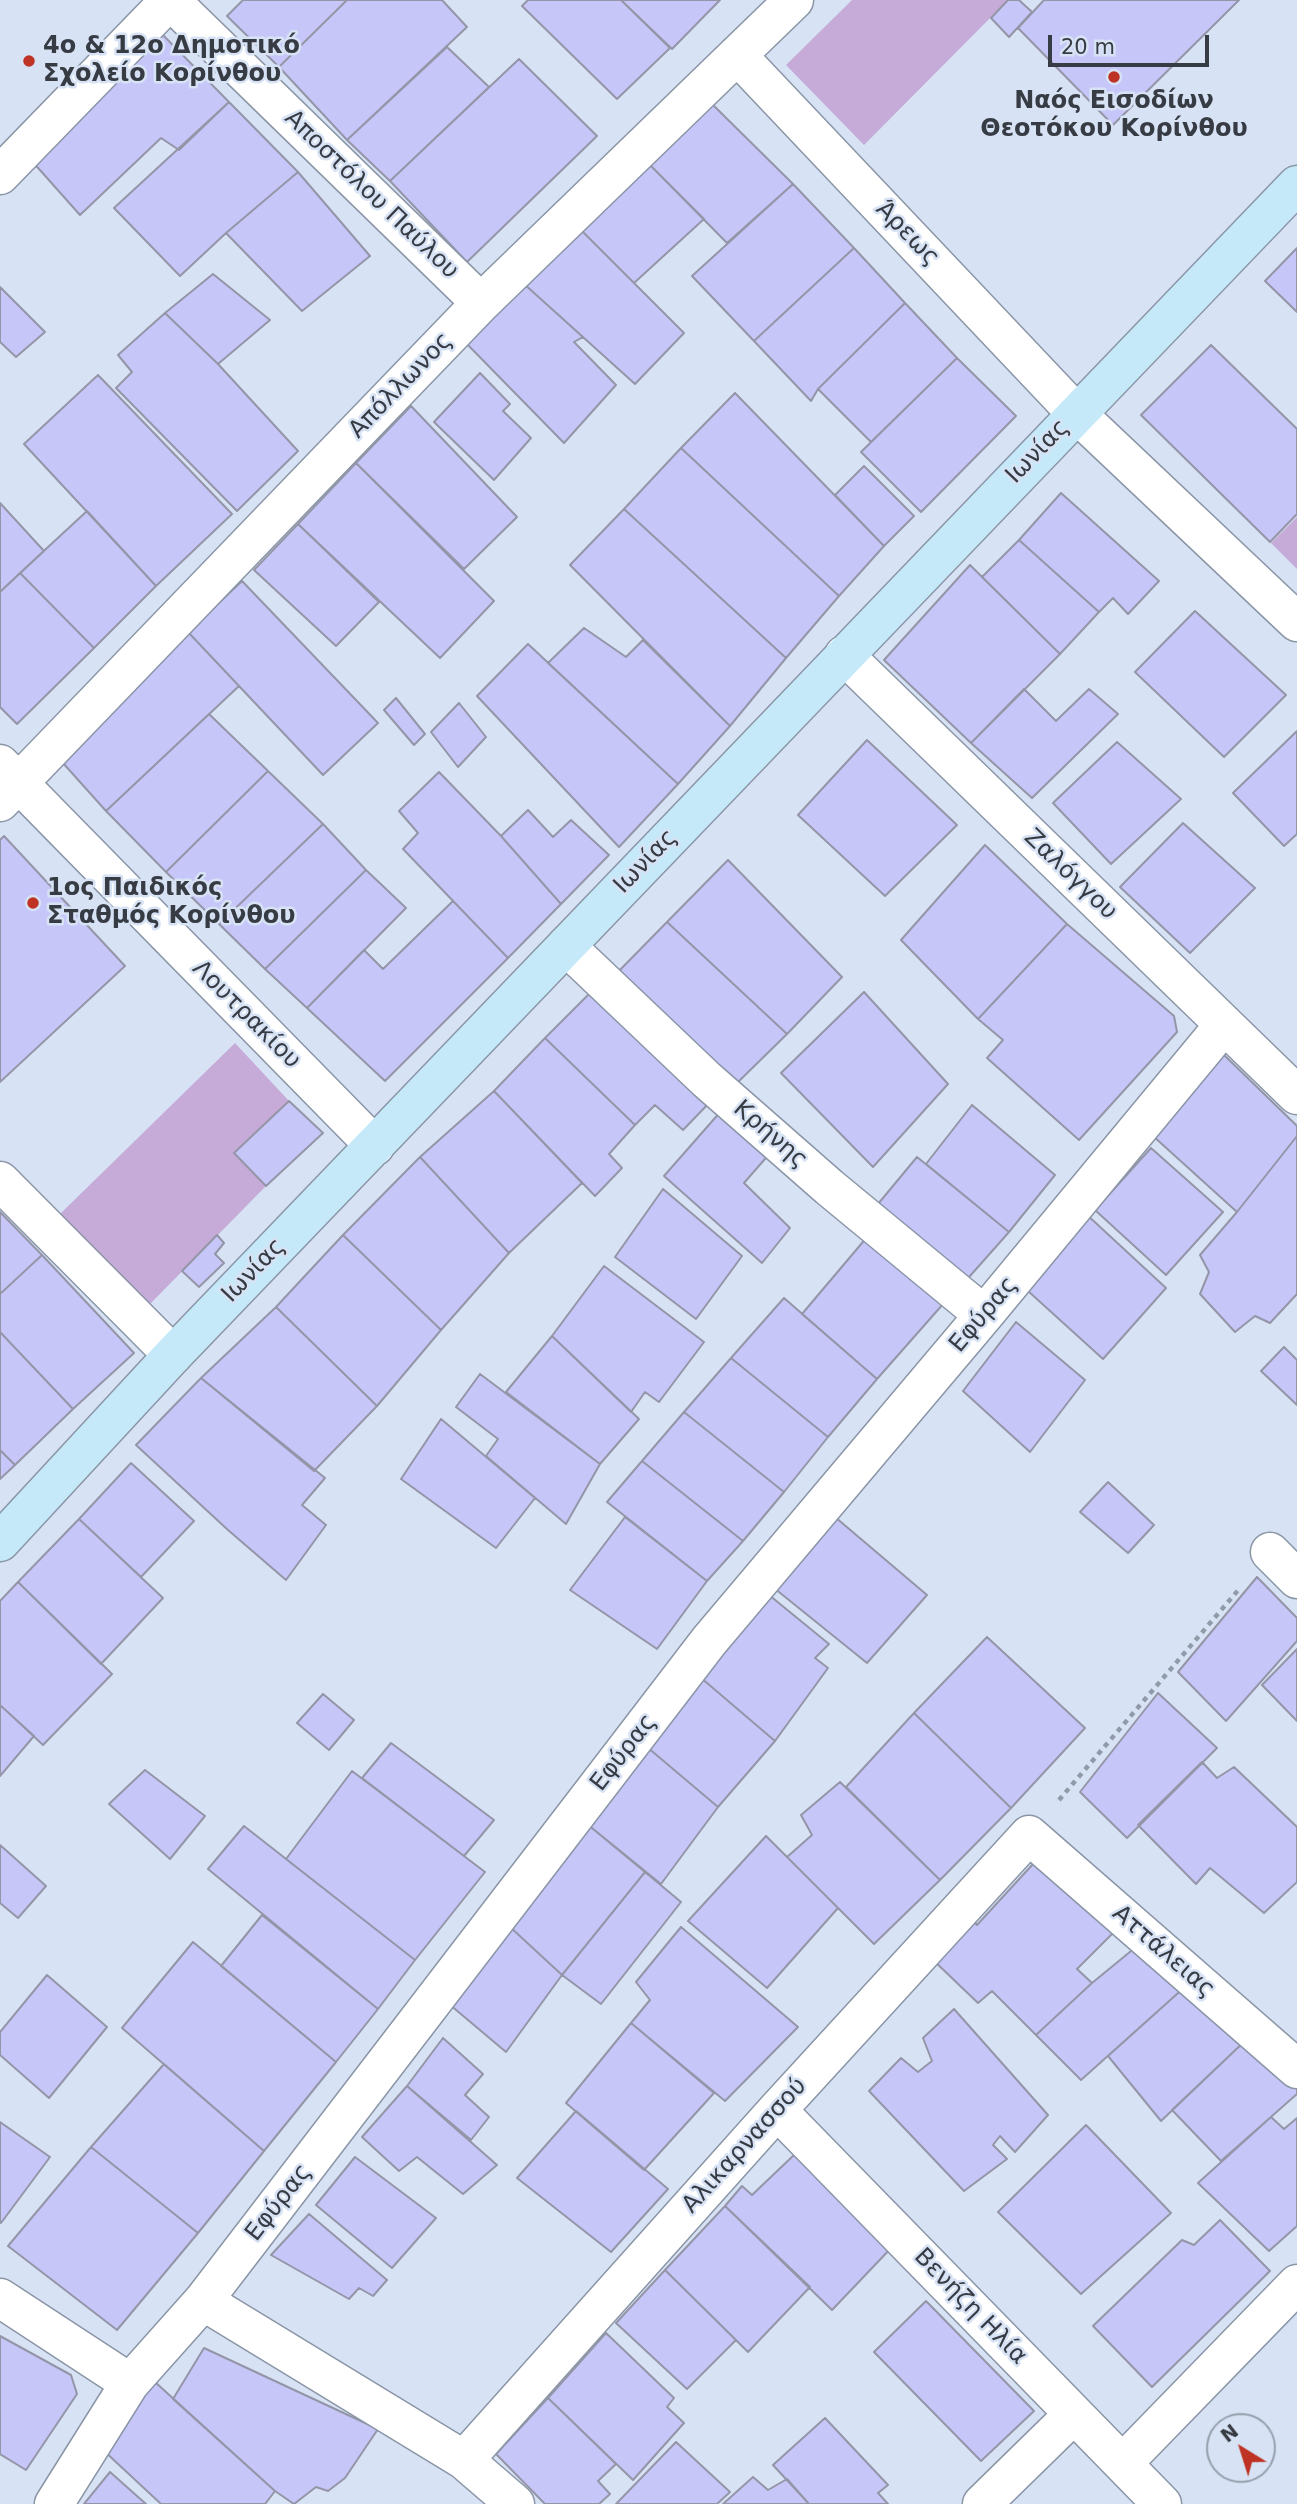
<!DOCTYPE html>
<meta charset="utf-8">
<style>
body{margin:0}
#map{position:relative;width:1297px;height:2504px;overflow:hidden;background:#d7e3f5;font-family:"DejaVu Sans",sans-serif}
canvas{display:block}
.north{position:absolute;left:1206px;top:2413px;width:70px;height:70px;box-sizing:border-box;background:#d7e3f5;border:2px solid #97a0ae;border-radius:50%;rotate:322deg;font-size:19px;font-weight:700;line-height:28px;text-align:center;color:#373b43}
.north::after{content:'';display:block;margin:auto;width:24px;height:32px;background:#bf3324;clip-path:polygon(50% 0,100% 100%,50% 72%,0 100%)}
.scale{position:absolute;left:1048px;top:35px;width:161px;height:32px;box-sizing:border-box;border:4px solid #373b43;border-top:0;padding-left:9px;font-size:21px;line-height:24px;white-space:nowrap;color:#373b43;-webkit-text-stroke:5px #d7e3f5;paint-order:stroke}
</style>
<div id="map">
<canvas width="1297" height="2504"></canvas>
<div class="north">N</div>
<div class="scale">20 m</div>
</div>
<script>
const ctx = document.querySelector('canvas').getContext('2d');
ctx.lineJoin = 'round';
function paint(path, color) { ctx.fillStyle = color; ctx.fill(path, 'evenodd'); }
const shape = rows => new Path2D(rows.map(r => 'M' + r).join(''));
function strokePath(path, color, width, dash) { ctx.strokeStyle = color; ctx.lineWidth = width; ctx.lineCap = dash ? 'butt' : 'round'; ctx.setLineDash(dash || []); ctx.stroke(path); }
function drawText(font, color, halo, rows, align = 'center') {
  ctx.font = font + ' "DejaVu Sans",sans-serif'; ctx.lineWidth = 5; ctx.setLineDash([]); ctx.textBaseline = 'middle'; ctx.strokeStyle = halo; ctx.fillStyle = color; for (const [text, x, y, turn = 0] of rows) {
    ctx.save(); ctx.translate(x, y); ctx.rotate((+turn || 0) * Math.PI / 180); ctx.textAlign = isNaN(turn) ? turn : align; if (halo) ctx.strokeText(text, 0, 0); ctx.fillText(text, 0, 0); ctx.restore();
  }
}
paint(shape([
 [852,0,1008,0,864,145,786,65],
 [1297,517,1297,569,1271,543],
 [235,1043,289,1101,235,1153,266,1186,150,1304,60,1214]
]), '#c6aad8');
const building = shape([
 [243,0,347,0,279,67,227,16,243,0],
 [347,0,442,0,467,27,347,140,279,67,347,0],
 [528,0,621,0,670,48,617,99,522,6,528,0],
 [621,0,720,0,672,49,621,0],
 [1008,0,1019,0,1032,12,1009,37,991,18,1008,0],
 [1044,0,1239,0,1113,125,1018,28,1044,0],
 [154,26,229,102,179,150,161,138,80,215,31,160,154,26],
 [447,47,489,87,390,181,347,140,447,47],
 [519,59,597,136,467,262,390,181,519,59],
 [708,100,793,184,727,243,645,160,708,100],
 [229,102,298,172,226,233,180,276,114,208,229,102],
 [645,160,704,219,634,283,577,226,645,160],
 [298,172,370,256,302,311,226,233,298,172],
 [793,184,854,248,754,341,692,276,793,184],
 [577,226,684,333,635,384,523,283,577,226],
 [854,248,905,303,818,389,811,401,754,341,854,248],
 [1297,248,1297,312,1265,281,1297,248],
 [213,274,270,320,218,364,165,313,213,274],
 [523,283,583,337,574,342,616,385,564,443,464,341,523,283],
 [0,287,45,332,16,357,0,342,0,287],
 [905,303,957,358,871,442,818,389,905,303],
 [165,313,218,364,298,451,237,511,116,388,132,372,118,355,165,313],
 [1211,345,1297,429,1297,514,1270,542,1141,415,1211,345],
 [957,358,1016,416,921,512,861,452,957,358],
 [480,373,510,404,503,411,531,438,494,480,434,422,480,373],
 [98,375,232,514,156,586,24,444,98,375],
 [735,393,884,546,839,596,681,448,735,393],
 [411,406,517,517,464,569,356,463,411,406],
 [681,448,839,596,786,658,624,509,681,448],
 [356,463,494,601,440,658,298,524,356,463],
 [864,466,914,516,884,546,835,495,864,466],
 [1061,493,1159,581,1128,614,1113,598,1099,612,1019,540,1061,493],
 [0,503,44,551,0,592,0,503],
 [624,509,786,658,730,726,570,565,624,509],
 [87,511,156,586,94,648,20,573,87,511],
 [298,524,379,602,336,646,254,570,298,524],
 [1019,540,1099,612,1060,654,982,577,1019,540],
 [970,565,1060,654,971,743,884,660,970,565],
 [20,573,94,648,17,724,0,707,0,592,20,573],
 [242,581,378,723,323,775,188,632,242,581],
 [1195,611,1286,695,1224,757,1135,672,1195,611],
 [584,628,626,657,643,640,730,726,678,784,548,663,584,628],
 [188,632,239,686,106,811,54,753,188,632],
 [528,644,678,784,619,847,477,696,528,644],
 [1024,689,1056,721,1089,689,1118,714,1032,798,971,743,1024,689],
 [396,698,425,734,414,745,384,710,396,698],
 [459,703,486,737,458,767,431,732,459,703],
 [209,714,268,771,166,872,106,811,209,714],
 [1297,731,1297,834,1284,846,1233,793,1297,731],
 [867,740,957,825,885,896,798,815,867,740],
 [1117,742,1181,799,1111,864,1053,803,1117,742],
 [268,771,323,824,219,924,166,872,268,771],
 [439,772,501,836,561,904,508,958,403,849,418,833,399,811,439,772],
 [528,810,553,837,571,820,609,855,561,904,501,836,528,810],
 [1183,823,1255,888,1190,953,1120,887,1183,823],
 [323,824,366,870,265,969,219,924,323,824],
 [4,836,125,966,0,1082,0,840,4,836],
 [985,845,1067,924,978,1019,901,940,985,845],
 [728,860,842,977,787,1034,667,922,728,860],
 [366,870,406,908,307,1008,265,969,366,870],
 [453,901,508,958,385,1081,307,1008,364,950,383,969,453,901],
 [667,922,787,1034,734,1086,615,975,667,922],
 [1067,924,1174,1016,1177,1032,1079,1140,987,1058,1003,1040,978,1019,1067,924],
 [594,989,713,1099,683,1130,655,1105,635,1125,545,1038,594,989],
 [864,992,948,1084,873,1167,781,1073,864,992],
 [545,1038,635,1125,609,1154,622,1168,595,1196,494,1091,545,1038],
 [1223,1054,1297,1126,1297,1136,1237,1212,1153,1136,1223,1054],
 [494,1091,582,1183,509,1253,420,1157,494,1091],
 [289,1101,323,1133,266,1186,234,1153,289,1101],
 [972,1105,1055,1175,1009,1232,926,1164,972,1105],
 [722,1110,771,1152,744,1183,790,1228,762,1263,664,1176,722,1110],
 [1297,1136,1297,1294,1270,1323,1255,1316,1235,1332,1200,1294,1209,1272,1200,1255,1237,1212,1297,1136],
 [1151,1148,1223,1212,1166,1275,1095,1210,1151,1148],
 [420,1157,509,1253,441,1330,343,1235,420,1157],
 [917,1157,1009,1232,962,1285,873,1210,917,1157],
 [663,1189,742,1256,696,1319,615,1257,663,1189],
 [0,1212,42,1255,0,1294,0,1212],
 [1085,1213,1166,1288,1103,1359,1028,1291,1085,1213],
 [873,1230,951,1295,877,1379,802,1314,873,1230],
 [217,1235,224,1243,215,1254,224,1263,199,1287,182,1271,217,1235],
 [343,1235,441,1330,377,1406,276,1307,343,1235],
 [42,1255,134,1353,73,1409,0,1332,0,1294,42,1255],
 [604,1266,704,1342,659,1402,645,1392,631,1412,552,1336,604,1266],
 [784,1298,877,1379,828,1437,731,1358,784,1298],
 [276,1307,377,1406,314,1471,201,1378,276,1307],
 [1016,1322,1085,1380,1030,1452,963,1391,1016,1322],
 [0,1332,73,1409,15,1465,0,1450,0,1332],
 [552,1336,639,1419,600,1464,506,1392,552,1336],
 [1284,1347,1297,1360,1297,1405,1261,1371,1284,1347],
 [731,1358,828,1437,784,1492,684,1412,731,1358],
 [480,1374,600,1464,566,1524,486,1456,498,1439,456,1407,480,1374],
 [201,1378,325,1478,302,1505,326,1525,286,1580,228,1530,136,1445,201,1378],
 [684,1412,784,1492,743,1541,642,1461,684,1412],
 [441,1419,535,1498,496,1548,401,1479,441,1419],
 [0,1450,15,1465,0,1479,0,1450],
 [642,1461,743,1541,707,1581,607,1502,642,1461],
 [131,1463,194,1521,141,1577,79,1519,131,1463],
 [1108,1482,1154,1525,1128,1553,1080,1512,1108,1482],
 [625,1517,707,1581,657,1649,570,1590,625,1517],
 [835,1517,927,1595,867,1663,774,1588,835,1517],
 [79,1519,163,1598,101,1664,18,1582,79,1519],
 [1257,1577,1297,1618,1297,1641,1226,1721,1178,1672,1257,1577],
 [18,1582,112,1674,43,1745,0,1705,0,1601,18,1582],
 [769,1595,829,1644,815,1658,828,1668,775,1741,700,1677,769,1595],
 [987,1637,1085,1728,1011,1808,914,1713,987,1637],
 [1297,1649,1297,1721,1262,1685,1297,1649],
 [700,1677,775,1741,718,1807,647,1747,700,1677],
 [1158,1693,1217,1748,1127,1838,1080,1792,1158,1693],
 [323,1694,354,1720,329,1750,297,1723,323,1694],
 [0,1705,34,1736,0,1776,0,1705],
 [914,1713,1011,1808,940,1880,846,1787,914,1713],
 [391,1743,494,1820,464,1856,362,1778,391,1743],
 [647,1747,718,1807,661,1884,587,1824,647,1747],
 [1202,1762,1217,1778,1234,1767,1297,1827,1297,1882,1264,1913,1210,1868,1196,1884,1138,1825,1202,1762],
 [145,1770,205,1816,170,1859,109,1804,145,1770],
 [352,1771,485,1872,415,1960,286,1859,352,1771],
 [840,1782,940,1880,874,1944,787,1857,812,1835,801,1815,840,1782],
 [587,1824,645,1872,562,1975,509,1926,587,1824],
 [244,1826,415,1960,378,2009,208,1869,244,1826],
 [766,1836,838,1908,767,1988,688,1921,766,1836],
 [0,1845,46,1886,18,1918,0,1903,0,1845],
 [1044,1852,1120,1926,1077,1969,1092,1983,1036,2035,992,1991,978,2003,931,1958,969,1916,977,1925,1044,1852],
 [645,1872,681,1902,601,2004,562,1975,645,1872],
 [262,1915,378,2009,336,2062,221,1966,262,1915],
 [509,1926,562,1975,506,2052,449,2004,509,1926],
 [681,1927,798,2027,725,2101,631,2023,650,2000,636,1982,681,1927],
 [193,1942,336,2062,264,2151,122,2028,193,1942],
 [1142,1942,1187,1985,1081,2080,1036,2035,1092,1983,1142,1942],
 [47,1975,107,2027,49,2098,0,2055,0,2032,47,1975],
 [1187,1985,1247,2039,1161,2121,1108,2056,1187,1985],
 [954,2009,1048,2115,1015,2152,1000,2136,993,2145,1007,2159,964,2191,869,2091,901,2058,918,2072,932,2061,923,2038,954,2009],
 [631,2023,714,2093,644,2170,566,2103,631,2023],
 [443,2038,483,2074,465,2095,489,2117,471,2140,407,2086,443,2038],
 [1247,2039,1297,2088,1297,2094,1221,2161,1172,2110,1247,2039],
 [164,2064,264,2151,198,2233,91,2147,164,2064],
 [407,2086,497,2165,463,2194,417,2157,399,2171,362,2137,407,2086],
 [576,2111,668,2189,611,2252,517,2178,576,2111],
 [1271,2117,1284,2129,1297,2118,1297,2226,1269,2251,1198,2183,1271,2117],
 [0,2122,50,2157,1,2223,0,2222,0,2122],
 [1086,2125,1171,2213,1081,2294,998,2212,1086,2125],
 [91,2147,198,2233,117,2330,8,2246,91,2147],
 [794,2155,893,2246,832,2310,725,2206,742,2186,752,2195,794,2155],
 [355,2157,436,2218,392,2268,316,2205,355,2157],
 [725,2206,810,2287,748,2352,665,2270,725,2206],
 [309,2214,387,2280,373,2296,359,2288,349,2299,271,2255,309,2214],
 [1220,2220,1270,2271,1152,2387,1093,2326,1182,2240,1194,2245,1220,2220],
 [665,2270,736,2340,687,2389,616,2323,665,2270],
 [926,2301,1034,2411,981,2461,874,2352,926,2301],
 [606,2333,674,2398,667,2407,684,2423,633,2480,548,2398,606,2333],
 [0,2336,71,2375,77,2394,26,2470,0,2454,0,2336],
 [204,2348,378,2429,345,2478,328,2491,316,2487,294,2504,275,2491,173,2399,204,2348],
 [155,2382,275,2491,265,2504,161,2504,102,2449,155,2382],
 [548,2398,616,2464,598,2481,610,2494,599,2504,545,2504,496,2454,548,2398],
 [825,2418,888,2485,878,2493,888,2504,809,2504,773,2465,825,2418],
 [676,2442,730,2492,717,2504,616,2504,676,2442],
 [110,2472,146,2504,84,2504,110,2472],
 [753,2477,768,2490,787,2479,809,2504,723,2504,753,2477]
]);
paint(building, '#c7c6f9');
strokePath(building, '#9595a8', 2);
const street = shape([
 [170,0,481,303],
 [737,55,1076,413,1297,622],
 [0,175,170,0],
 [844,655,1297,1095],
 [0,764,375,1146],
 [0,802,481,303,794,0],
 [566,946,707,1080,829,1187,984,1315],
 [0,1181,173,1355],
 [1270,1552,1297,1579],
 [777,2110,1162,2504],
 [0,2298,130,2383],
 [203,2301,464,2460,515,2504],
 [464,2460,777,2110,1029,1835,1297,2069],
 [1123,2463,1297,2284],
 [54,2504,130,2383,203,2301,709,1641,984,1315,1224,1025],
 [982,2504,1074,2414]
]);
const secondary = shape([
 [0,1542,173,1355,1297,185]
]);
strokePath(street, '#8a95a6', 41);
strokePath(secondary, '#8a95a6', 41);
strokePath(shape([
 [1059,1800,1240,1588]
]), '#919aa8', 4.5, [5, 5]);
strokePath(street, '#fff', 38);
strokePath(secondary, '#c6e9f9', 38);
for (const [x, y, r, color] of [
 [29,61,7,"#bf3324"],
 [1114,77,7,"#bf3324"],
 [33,903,7,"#bf3324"]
]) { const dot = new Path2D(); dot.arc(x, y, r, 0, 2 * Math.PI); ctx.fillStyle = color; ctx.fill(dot); strokePath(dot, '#d7e3f5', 2.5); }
drawText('bold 24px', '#373b43', '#d7e3f5', [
 ["4ο & 12ο Δημοτικό",43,47],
 ["Σχολείο Κορίνθου",43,75],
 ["Ναός Εισοδίων",1114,102,"center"],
 ["Θεοτόκου Κορίνθου",1114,130,"center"],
 ["1ος Παιδικός",47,889],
 ["Σταθμός Κορίνθου",47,917]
], 'left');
drawText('24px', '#373b43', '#d7e3f5', [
 ["Αποστόλου Παύλου",371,195,44],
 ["Άρεως",907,234,46],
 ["Απόλλωνος",401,386,-46],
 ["Ιωνίας",1038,452,-46],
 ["Ιωνίας",646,862,-46],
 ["Ζαλόγγου",1070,875,44],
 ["Λουτρακίου",246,1015,45],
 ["Κρήνης",770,1135,41],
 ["Ιωνίας",254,1271,-46],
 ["Εφύρας",984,1315,-50],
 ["Εφύρας",624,1753,-52],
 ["Αττάλειας",1163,1952,41],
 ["Αλικαρνασσού",745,2146,-48],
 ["Εφύρας",279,2203,-52],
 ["Βενήζη Ηλία",970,2307,46]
]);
</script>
